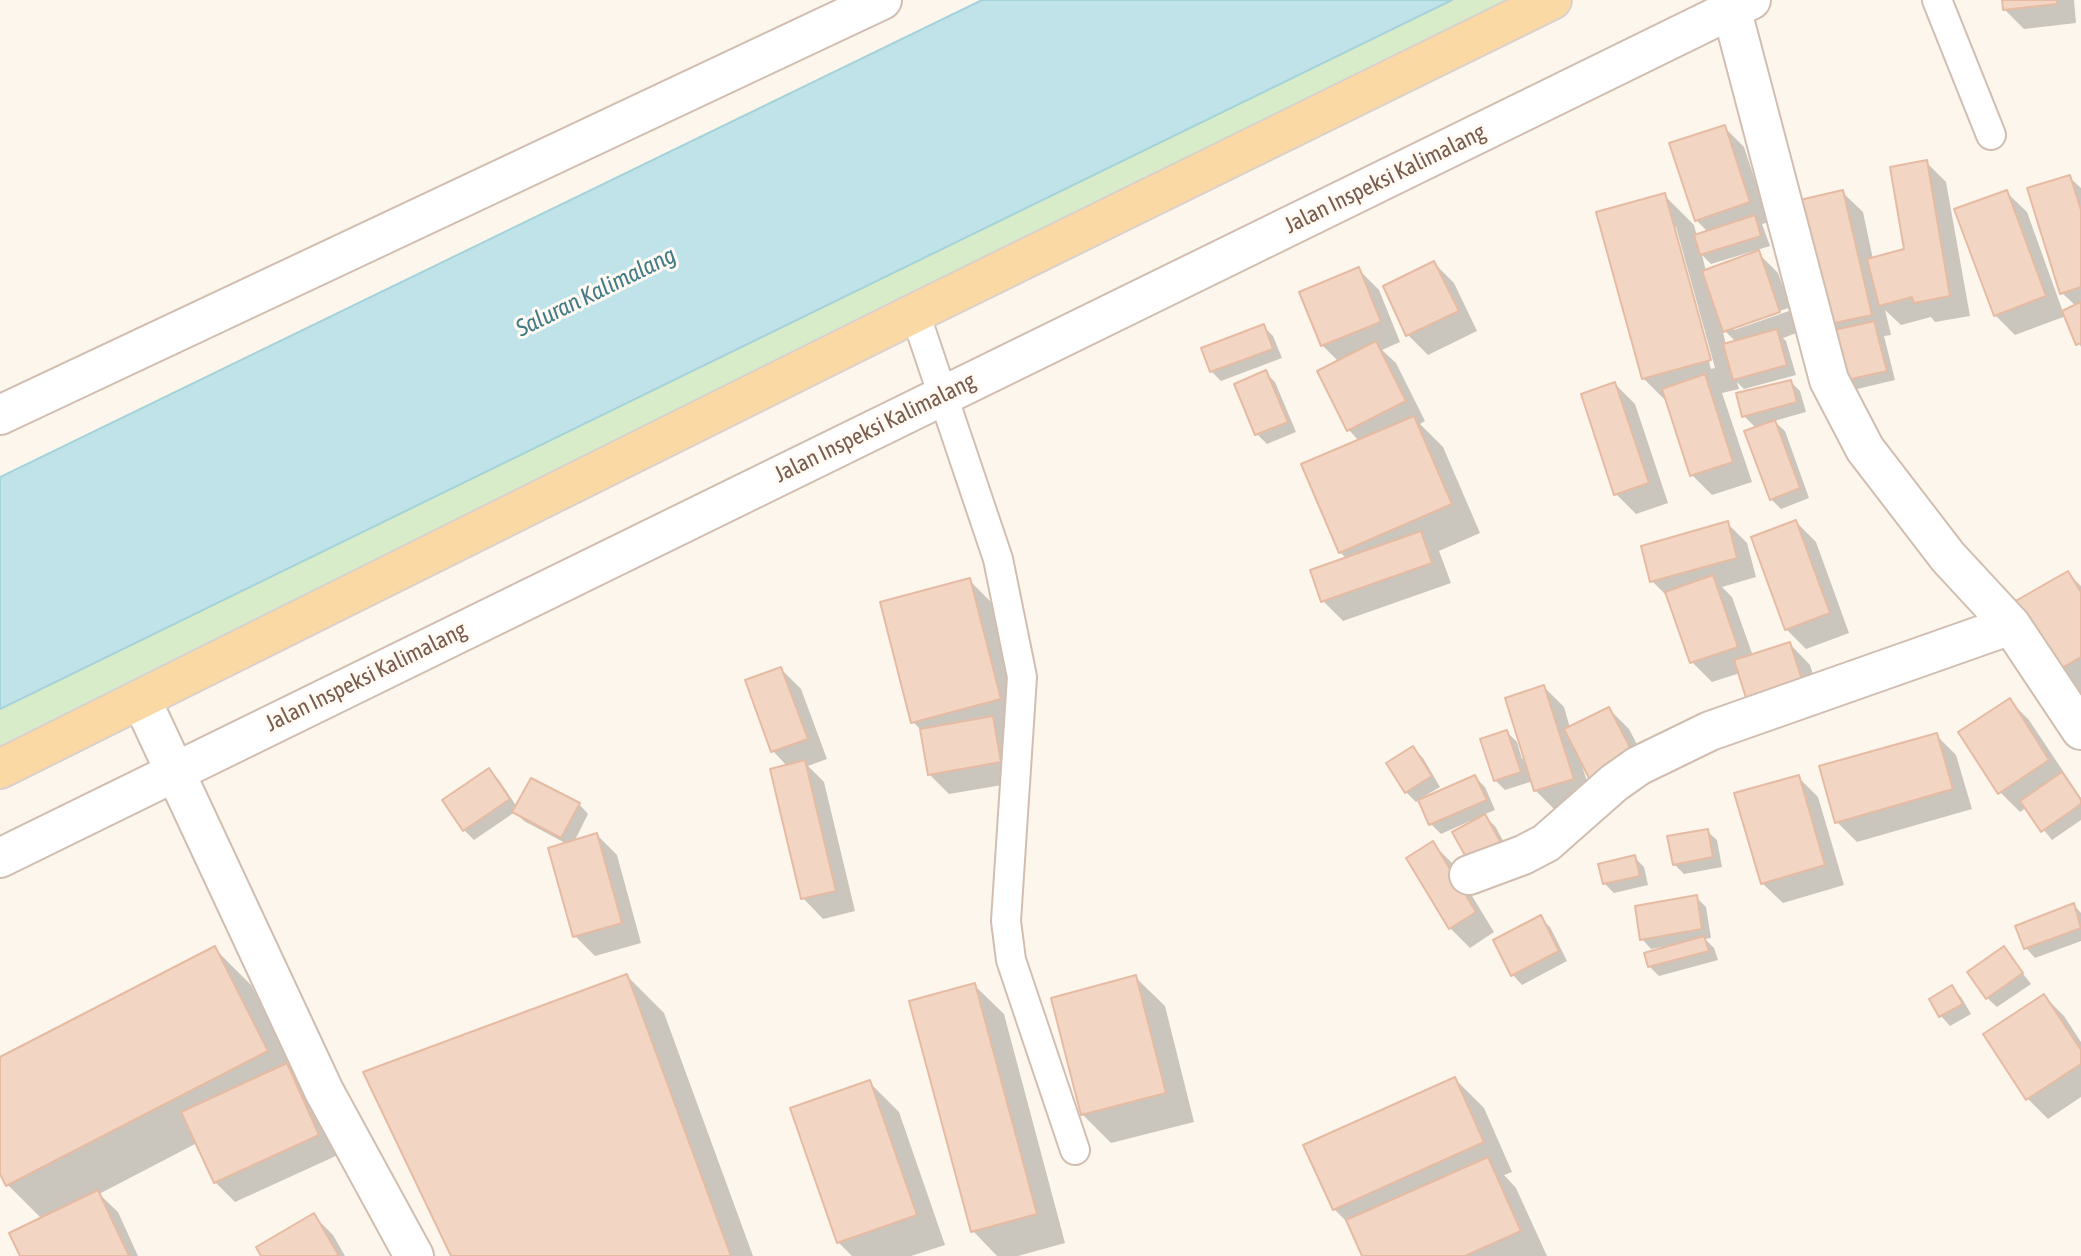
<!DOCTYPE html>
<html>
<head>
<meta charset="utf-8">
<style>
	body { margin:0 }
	canvas { display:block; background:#fdf6ec }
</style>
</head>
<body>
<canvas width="2081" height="1256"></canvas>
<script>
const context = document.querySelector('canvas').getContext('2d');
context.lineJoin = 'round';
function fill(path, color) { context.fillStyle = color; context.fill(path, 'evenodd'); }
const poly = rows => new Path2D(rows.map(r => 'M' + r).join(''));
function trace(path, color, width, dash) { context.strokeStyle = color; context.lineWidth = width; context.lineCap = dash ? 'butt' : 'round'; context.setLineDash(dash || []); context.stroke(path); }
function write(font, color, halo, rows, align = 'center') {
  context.font = font + ' "Asap Condensed",sans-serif'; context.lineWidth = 6; context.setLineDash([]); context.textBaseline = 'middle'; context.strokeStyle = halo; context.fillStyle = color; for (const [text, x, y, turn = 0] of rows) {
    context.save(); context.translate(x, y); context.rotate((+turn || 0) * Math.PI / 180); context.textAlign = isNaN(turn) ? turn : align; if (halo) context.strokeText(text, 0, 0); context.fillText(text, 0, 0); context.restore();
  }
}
fill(poly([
	[1452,0,1552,0,0,769,0,709]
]), '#d8ecc9');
const water = poly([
	[982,0,1452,0,0,709,0,477,982,0]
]);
fill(water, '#bfe3e8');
trace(water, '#a5d3da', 2);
fill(poly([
	[2003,0,2074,0,2076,23,2024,29,2004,9],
	[1724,127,1744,147,1769,222,1762,224,1770,246,1711,264,1702,255,1706,271,1758,253,1778,273,1799,332,1783,338,1786,341,1796,375,1744,389,1737,382,1739,389,1722,393,1752,482,1712,495,1692,475,1668,403,1643,378,1664,195,1694,225,1697,236,1708,232,1696,220],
	[1672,227,1676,227,1715,368,1711,369],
	[1788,308,1789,311,1734,330,1734,327],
	[1722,328,1736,342,1726,345],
	[1926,162,1946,182,1970,316,1935,322,1931,317,1901,325,1885,310,1891,335,1884,336,1895,380,1853,390,1822,326,1842,192,1863,212,1873,259,1906,250],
	[2069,177,2081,188,2081,347,2066,316,2015,335,1995,315,2006,192,2027,212,2063,312,2076,306,2062,293],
	[1434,263,1454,283,1477,331,1428,355,1408,335],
	[1359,270,1379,290,1400,342,1382,350,1396,363,1425,421,1420,424,1443,447,1480,533,1439,551,1451,583,1343,621,1323,601,1347,559,1340,552,1359,441,1349,430,1339,362,1322,345],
	[1263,326,1273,336,1282,358,1221,381,1211,371],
	[1265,372,1275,382,1296,432,1267,444,1257,434],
	[1790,381,1800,391,1806,412,1774,421,1785,431,1809,498,1781,509,1771,499,1756,428,1744,416],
	[1615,384,1635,404,1668,503,1636,514,1616,494,1583,395],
	[1796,522,1816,542,1849,633,1806,649,1786,629],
	[1727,523,1747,543,1756,577,1722,587,1732,597,1753,656,1790,644,1810,665,1822,703,1740,673,1712,682,1692,662,1669,598,1652,581],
	[2068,573,2081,586,2081,709,2055,672],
	[969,580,998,609,1029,728,1020,782,949,794,929,774,922,731,913,722],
	[781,669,801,689,827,759,808,766,824,782,855,911,823,919,803,898,787,766,773,751],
	[1544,687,1564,707,1570,728,1609,709,1629,729,1654,777,1584,765,1582,766,1593,799,1556,811,1536,791,1533,781,1505,790,1495,780,1507,732,1517,742,1522,759,1525,758],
	[2009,700,2029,720,2081,798,2081,820,2052,840,2026,808,2020,812,2000,792],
	[1936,735,1956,755,1972,809,1857,842,1837,822],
	[1413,748,1423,758,1440,787,1423,797,1424,799,1475,777,1485,787,1495,810,1483,815,1495,826,1513,859,1470,821,1441,834,1431,824,1420,799,1416,802,1406,792],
	[489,770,499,780,517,807,579,804,588,814,574,842,597,835,617,855,641,943,595,956,575,936,567,844,524,821,515,812,474,840,464,830],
	[1798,777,1818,797,1844,885,1783,903,1762,883],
	[1707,831,1717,840,1722,867,1684,874,1674,864],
	[1432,843,1452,863,1494,932,1470,948,1450,928],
	[1634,857,1644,867,1648,885,1614,893,1604,883],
	[1696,897,1706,907,1711,938,1705,939,1714,948,1718,960,1659,976,1649,966,1662,949,1662,947,1651,949,1642,939],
	[2074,905,2081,913,2081,941,2035,958,2026,948],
	[1540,918,1550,927,1567,961,1522,985,1513,975],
	[214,948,251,985,338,1155,235,1202,215,1182,197,1143,99,1194,118,1212,138,1256,21,1256,42,1219,8,1185,0,1170,0,1059],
	[2003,948,2031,984,1997,1007,1987,998],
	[627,976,664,1013,753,1256,453,1256],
	[1135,977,1165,1006,1194,1122,1111,1143,1082,1114],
	[974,985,1004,1014,1065,1243,1018,1256,997,1256,973,1231],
	[1951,987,1961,997,1971,1014,1950,1026,1941,1016,1931,1000],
	[2044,996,2064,1016,2081,1042,2081,1097,2048,1119,2028,1099],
	[1455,1079,1484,1108,1512,1172,1504,1175,1516,1188,1547,1256,1364,1256,1351,1226,1334,1209],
	[870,1083,899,1112,945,1245,911,1256,852,1256,838,1242],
	[313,1215,333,1235,345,1256,263,1256]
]), '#0003');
const building = poly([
	[2002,0,2057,0,2057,4,2003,10,2002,0],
	[1725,125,1750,202,1695,221,1669,143,1725,125],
	[1927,160,1950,296,1914,303,1912,297,1879,306,1867,259,1904,249,1890,167,1927,160],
	[2070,175,2081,210,2081,287,2060,294,2027,188,2070,175],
	[1843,190,1872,315,1820,326,1791,202,1843,190],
	[2007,190,2046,296,1994,316,1954,209,2007,190],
	[1665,193,1711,360,1642,379,1596,212,1665,193],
	[1755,215,1761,236,1700,255,1694,235,1755,215],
	[1759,250,1780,312,1723,332,1702,271,1759,250],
	[1434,261,1459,311,1406,336,1383,286,1434,261],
	[1359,267,1381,322,1321,346,1299,292,1359,267],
	[2081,302,2081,343,2076,345,2062,311,2081,302],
	[1874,321,1887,371,1842,381,1830,331,1874,321],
	[1264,324,1273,349,1210,372,1201,348,1264,324],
	[1777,329,1787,365,1733,380,1723,344,1777,329],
	[1376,341,1406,401,1347,431,1317,371,1376,341],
	[1266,370,1288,422,1255,435,1234,384,1266,370],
	[1705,374,1733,462,1690,476,1662,389,1705,374],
	[1791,380,1797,402,1742,417,1736,393,1791,380],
	[1615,382,1649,483,1614,495,1581,394,1615,382],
	[1414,416,1452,504,1339,553,1301,464,1414,416],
	[1775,420,1800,488,1770,500,1744,431,1775,420],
	[1796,520,1830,613,1785,630,1751,537,1796,520],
	[1728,521,1737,558,1650,582,1641,546,1728,521],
	[1421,531,1432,563,1321,602,1310,570,1421,531],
	[2068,571,2081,592,2081,657,2053,673,2012,603,2068,571],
	[1713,575,1738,647,1690,663,1665,592,1713,575],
	[970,578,1001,699,911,723,880,602,970,578],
	[1790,642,1803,683,1747,701,1734,660,1790,642],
	[781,667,808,739,771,752,745,680,781,667],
	[1544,685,1574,779,1534,791,1505,698,1544,685],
	[2010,698,2049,760,1998,794,1958,732,2010,698],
	[1609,707,1635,757,1590,780,1564,729,1609,707],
	[993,716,1001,762,928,775,920,729,993,716],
	[1507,730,1521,772,1494,781,1480,739,1507,730],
	[1937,733,1953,789,1835,823,1819,766,1937,733],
	[1413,746,1432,776,1405,793,1386,763,1413,746],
	[805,760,836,891,801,899,770,769,805,760],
	[489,768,510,799,463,831,442,800,489,768],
	[2062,772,2081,800,2081,804,2041,832,2020,801,2062,772],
	[1475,775,1487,800,1429,825,1418,800,1475,775],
	[1799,775,1825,865,1761,884,1734,793,1799,775],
	[531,778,580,803,561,838,512,812,531,778],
	[1485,814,1504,848,1471,866,1452,832,1485,814],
	[1708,829,1713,857,1673,865,1667,836,1708,829],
	[597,833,622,923,573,937,548,848,597,833],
	[1433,841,1476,912,1449,929,1406,858,1433,841],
	[1635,855,1640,876,1603,884,1598,864,1635,855],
	[1697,895,1702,929,1640,940,1635,906,1697,895],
	[2074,903,2081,928,2024,949,2015,926,2074,903],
	[1541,915,1559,951,1511,976,1493,940,1541,915],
	[1704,936,1709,951,1648,967,1644,953,1704,936],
	[215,946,268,1051,6,1186,0,1174,0,1057,215,946],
	[2004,946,2023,973,1986,999,1967,972,2004,946],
	[627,974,731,1256,451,1256,363,1072,627,974],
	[1136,975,1166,1093,1081,1115,1051,998,1136,975],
	[975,983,1037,1214,971,1232,909,1001,975,983],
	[1952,985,1963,1004,1939,1017,1929,999,1952,985],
	[2044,994,2081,1050,2081,1064,2026,1100,1983,1034,2044,994],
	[287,1063,319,1135,214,1183,181,1112,287,1063],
	[1455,1077,1484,1142,1333,1210,1303,1145,1455,1077],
	[870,1080,917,1215,837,1243,790,1108,870,1080],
	[1488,1157,1521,1231,1465,1256,1362,1256,1346,1220,1488,1157],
	[98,1190,129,1256,20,1256,9,1233,98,1190],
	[314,1213,339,1256,261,1256,256,1247,314,1213]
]);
fill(building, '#f3d5c3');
trace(building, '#e6bba3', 2);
const service = poly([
	[1937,0,1991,135],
	[915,313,998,559,1022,677,1006,921,1011,960,1075,1150]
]);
const minor = poly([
	[1729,0,1829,380,1865,449,1948,557,2011,625,2081,730],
	[0,415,882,0],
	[141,699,324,1091,414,1256],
	[0,858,1751,0],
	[1469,875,1523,855,1546,843,1614,783,1638,766,1710,731,2011,625]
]);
const primary = poly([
	[0,769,915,313,1552,0]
]);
trace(service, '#d1beb0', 32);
trace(minor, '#d1beb0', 42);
trace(primary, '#dad1cd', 42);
trace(service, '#fff', 28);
trace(minor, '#fff', 38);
trace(primary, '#fbd9a5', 38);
write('23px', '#7a5c4d', '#fffaf3', [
	["Jalan Inspeksi Kalimalang",1385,179,-26],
	["Jalan Inspeksi Kalimalang",875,428,-26],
	["Jalan Inspeksi Kalimalang",366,677,-26]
]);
write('italic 24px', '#437c86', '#fffaf3', [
	["Saluran Kalimalang",596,292,-26]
]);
</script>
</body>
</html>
